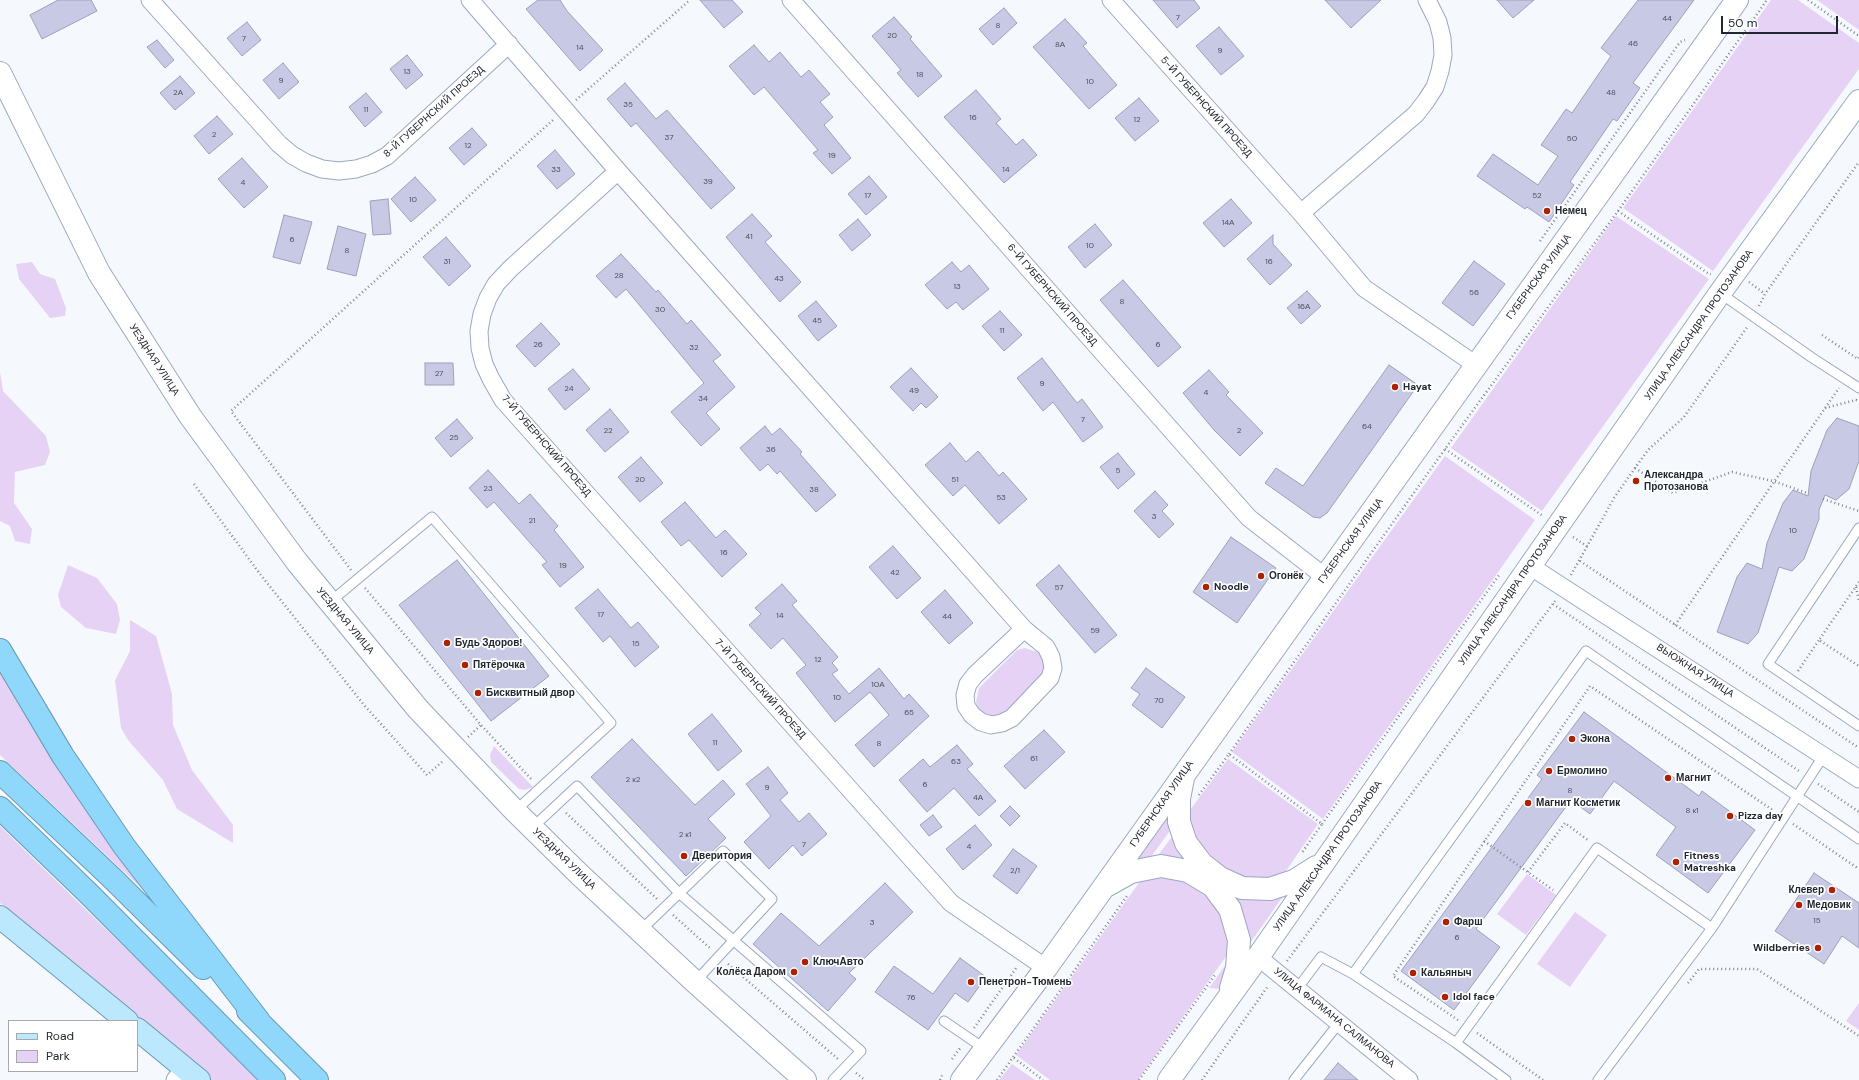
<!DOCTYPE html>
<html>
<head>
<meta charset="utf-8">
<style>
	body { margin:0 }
	#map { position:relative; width:1859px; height:1080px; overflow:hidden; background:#f5f9fe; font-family:"DM Sans",sans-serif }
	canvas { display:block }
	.legend { position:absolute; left:8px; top:1020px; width:130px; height:52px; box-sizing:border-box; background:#fff; border:1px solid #a6a9ac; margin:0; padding:5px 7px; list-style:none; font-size:12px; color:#212730 }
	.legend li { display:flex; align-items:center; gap:8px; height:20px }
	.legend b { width:20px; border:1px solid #a6a9ac }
	.scale { position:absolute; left:1721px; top:16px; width:117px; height:18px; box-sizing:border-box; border:2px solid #212730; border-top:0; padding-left:5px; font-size:12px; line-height:14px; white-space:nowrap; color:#212730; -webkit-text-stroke:3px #fff; paint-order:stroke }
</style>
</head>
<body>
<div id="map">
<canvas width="1859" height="1080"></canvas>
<ul class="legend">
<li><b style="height:5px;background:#bce8fd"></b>Road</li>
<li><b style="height:11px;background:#e5d2f4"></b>Park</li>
</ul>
<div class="scale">50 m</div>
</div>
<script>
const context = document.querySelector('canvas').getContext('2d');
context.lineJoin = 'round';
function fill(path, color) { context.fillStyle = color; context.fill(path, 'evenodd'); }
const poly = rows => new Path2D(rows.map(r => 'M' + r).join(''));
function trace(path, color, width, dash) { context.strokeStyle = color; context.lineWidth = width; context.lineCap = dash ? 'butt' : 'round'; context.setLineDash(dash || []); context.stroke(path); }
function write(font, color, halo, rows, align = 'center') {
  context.font = font + ' "DM Sans",sans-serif'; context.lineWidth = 3.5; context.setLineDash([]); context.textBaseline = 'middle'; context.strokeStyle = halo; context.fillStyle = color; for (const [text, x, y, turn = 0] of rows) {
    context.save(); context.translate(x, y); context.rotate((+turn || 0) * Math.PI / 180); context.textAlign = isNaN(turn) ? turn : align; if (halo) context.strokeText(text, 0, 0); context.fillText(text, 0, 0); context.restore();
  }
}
fill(poly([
	[1771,0,1798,0,1859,43,1859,69,1713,271,1623,208],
	[1817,0,1859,0,1859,30],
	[1616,216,1709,279,1542,511,1451,448],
	[32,262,40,274,55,279,66,308,65,316,50,318,19,279,16,264],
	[0,372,3,391,46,436,50,452,45,465,15,472,14,503,32,529,30,544,15,541,10,526,0,521],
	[1445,456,1535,520,1323,819,1232,752],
	[68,565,97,578,117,604,120,620,116,634,86,628,61,607,58,595],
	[130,620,156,636,172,694,173,725,192,770,233,825,233,843,177,809,163,780,128,740,121,728,115,680,130,651],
	[1025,648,1037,652,1042,656,1045,668,1042,676,1007,712,998,717,984,715,978,709,976,702,979,688,1017,650],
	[0,665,153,899,0,755],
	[494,746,533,787,525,790,519,789,491,762,490,755],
	[1228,759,1318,824,1280,880,1231,877,1195,844,1187,814],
	[1172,810,1175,824,1148,861,1132,865],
	[0,826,192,1013,258,1080,211,1080,0,903],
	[1177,830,1198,868,1153,862],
	[1527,874,1556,895,1526,935,1497,914],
	[1172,876,1210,892,1224,911,1232,948,1138,1080,1050,1080,1016,1055,1141,880],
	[1227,890,1284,895,1248,946],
	[1575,912,1607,935,1570,987,1537,964],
	[1232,956,1221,989,1209,988],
	[1859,1003,1859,1030,1846,1021],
	[1012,1064,1035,1080,999,1080]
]), '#e5d2f4');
const building = poly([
	[58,0,91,0,97,11,42,39,30,15,58,0],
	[538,0,560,0,567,11,603,50,580,71,526,9,538,0],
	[700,0,732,0,743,12,724,28,700,0],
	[1153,0,1194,0,1200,8,1177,28,1153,0],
	[1325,0,1381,0,1351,28,1325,0],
	[1497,0,1534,0,1513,18,1497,0],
	[1638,0,1694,0,1633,83,1640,88,1617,121,1613,119,1570,182,1574,185,1549,222,1527,207,1525,209,1477,176,1493,154,1538,185,1558,156,1541,145,1566,109,1572,113,1611,56,1601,48,1638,0],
	[1004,8,1017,23,993,45,979,29,1004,8],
	[894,17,912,37,910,39,942,76,918,97,897,73,901,70,872,36,894,17],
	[1065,19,1087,43,1083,46,1117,85,1089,109,1033,47,1065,19],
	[247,22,261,40,242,56,227,38,247,22],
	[1219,27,1244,56,1221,75,1196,46,1219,27],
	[157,40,174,60,165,68,147,47,157,40],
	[754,45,769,62,780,52,801,77,809,70,830,94,820,102,833,117,824,125,851,158,832,174,813,153,818,150,764,87,754,95,729,66,754,45],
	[407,55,423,75,406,89,390,69,407,55],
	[283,63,299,82,279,99,263,80,283,63],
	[180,76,195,93,175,110,160,93,180,76],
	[625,83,656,119,667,110,735,188,711,209,636,123,631,127,607,99,625,83],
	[976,90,1001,119,996,123,1016,145,1023,139,1037,155,1004,183,944,117,976,90],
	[366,93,382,112,365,127,349,107,366,93],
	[1139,98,1159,121,1135,141,1115,118,1139,98],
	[217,116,233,134,209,154,194,136,217,116],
	[472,128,487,145,464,165,449,148,472,128],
	[555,150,575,174,557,189,537,166,555,150],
	[242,158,268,187,244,208,218,179,242,158],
	[869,176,887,197,866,215,848,194,869,176],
	[415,177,436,200,411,222,391,199,415,177],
	[388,199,391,234,373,235,370,201,388,199],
	[1231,199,1252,223,1224,247,1203,223,1231,199],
	[752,214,772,236,765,242,801,282,780,302,726,237,752,214],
	[284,215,312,222,300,264,273,257,284,215],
	[858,219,871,235,852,251,839,235,858,219],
	[1095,224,1112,245,1085,268,1068,247,1095,224],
	[338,226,366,234,356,276,327,269,338,226],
	[1273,235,1273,244,1292,265,1270,285,1247,259,1273,235],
	[446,237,471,266,449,286,423,257,446,237],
	[621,254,656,292,658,290,687,324,691,320,721,355,713,361,735,387,706,413,720,429,701,446,671,412,704,383,626,289,616,298,596,276,621,254],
	[1474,261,1505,284,1473,326,1442,303,1474,261],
	[952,262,961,272,969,265,989,289,963,310,956,302,947,309,925,285,952,262],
	[1123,280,1181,347,1158,367,1100,300,1123,280],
	[1307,291,1321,306,1301,324,1287,308,1307,291],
	[816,301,837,326,818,341,798,316,816,301],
	[1000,311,1022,335,1004,351,982,326,1000,311],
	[541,323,560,344,535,367,516,346,541,323],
	[1042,358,1077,403,1082,399,1103,427,1083,442,1053,402,1043,411,1017,378,1042,358],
	[425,363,453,363,454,385,425,385,425,363],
	[1389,365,1418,385,1327,513,1320,518,1313,517,1265,483,1276,468,1303,486,1389,365],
	[911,368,938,397,926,408,921,403,913,411,890,387,911,368],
	[573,369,590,389,565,410,548,389,573,369],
	[1209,370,1229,392,1226,395,1263,433,1240,456,1214,430,1183,393,1209,370],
	[610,409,629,432,605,452,586,430,610,409],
	[1837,418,1859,426,1859,461,1849,489,1836,500,1825,495,1819,510,1819,519,1804,559,1792,571,1779,567,1758,633,1748,644,1717,632,1737,577,1747,563,1762,569,1767,543,1783,503,1793,490,1808,496,1811,471,1827,430,1837,418],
	[457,419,473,438,451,457,435,438,457,419],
	[765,426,772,435,780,428,802,452,800,454,836,495,816,512,780,471,777,474,768,464,760,471,740,448,765,426],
	[950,443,966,462,978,451,999,476,1003,472,1027,499,999,524,965,485,953,496,925,465,950,443],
	[1118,453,1135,474,1118,489,1100,467,1118,453],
	[641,457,663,483,640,502,618,477,641,457],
	[488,470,519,504,530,494,558,526,554,530,584,567,560,587,542,565,547,562,494,502,487,508,469,488,488,470],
	[1155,491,1168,505,1162,511,1174,524,1159,538,1134,511,1155,491],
	[685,502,716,538,725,530,747,554,722,577,689,540,681,546,661,522,685,502],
	[1231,537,1276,568,1237,623,1193,592,1231,537],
	[893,546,921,578,897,599,869,567,893,546],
	[457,560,549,676,491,721,399,605,457,560],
	[1059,565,1117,635,1095,653,1036,585,1059,565],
	[782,584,797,601,792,605,838,657,832,663,838,670,832,674,849,694,879,668,904,699,909,694,929,716,874,767,855,745,889,715,870,692,835,722,796,673,806,665,783,638,771,649,749,625,761,614,755,608,782,584],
	[598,589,631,628,638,622,659,647,635,667,610,636,603,642,575,608,598,589],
	[945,590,973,623,949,644,921,612,945,590],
	[1146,668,1185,697,1162,728,1132,705,1140,694,1131,688,1146,668],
	[1584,712,1699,796,1702,791,1755,830,1708,893,1656,855,1676,827,1614,781,1590,814,1571,800,1476,929,1500,947,1454,1010,1401,971,1542,779,1537,775,1584,712],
	[712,714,742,751,718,771,688,734,712,714],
	[1044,730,1065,752,1025,789,1004,766,1044,730],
	[632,739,695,805,723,780,735,794,708,819,726,838,686,876,591,777,632,739],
	[957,745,973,764,967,769,996,801,979,816,954,788,927,812,899,780,923,759,930,767,957,745],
	[768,767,788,793,780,800,799,822,809,813,827,834,802,856,793,845,769,869,744,842,771,816,746,784,768,767],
	[1010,806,1020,816,1010,826,1000,816,1010,806],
	[933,815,942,827,929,836,920,825,933,815],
	[975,825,992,845,963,870,946,849,975,825],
	[1013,849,1037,866,1017,894,993,876,1013,849],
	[1814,873,1859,903,1859,948,1842,936,1824,964,1775,931,1814,873],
	[885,883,913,912,849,973,856,979,828,1011,753,944,781,913,819,946,885,883],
	[960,958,986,977,968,1002,955,993,928,1030,875,992,894,966,933,994,960,958],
	[1338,1063,1358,1080,1324,1080,1338,1063]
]);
fill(building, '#c8c9e5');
trace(building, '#9e9fba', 1);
const lane = poly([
	[1720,293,1811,357,1859,388],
	[1859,528,1768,664,1859,726],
	[330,602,432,517,611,723,515,811],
	[532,828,577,786,679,893,861,1051,833,1080],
	[640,931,723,851,772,899,695,982],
	[1353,974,1586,651,1859,839],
	[1297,989,1321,957,1353,974,1456,1043,1506,1080],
	[944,1021,985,1049],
	[1456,1043,1597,848,1712,928],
	[1294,1080,1339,1023],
	[1598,1080,1712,928,1824,755]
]);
const street = poly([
	[150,0,279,144,292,155,306,163,322,169,339,171,356,169,372,164,387,156,509,44],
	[470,0,618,171,1024,629,975,675,968,684,965,695,966,706,972,715,981,722,991,725,1002,723,1012,718,1050,678,1053,668,1051,657,1046,647,1024,629],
	[791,0,1249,518,1325,577],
	[1111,0,1301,213,1364,288,1476,365],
	[618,171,510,269,496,284,488,298,482,314,479,331,480,348,484,364,491,379,503,400,951,903,1046,968],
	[1301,213,1416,114,1426,101,1435,87,1440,71,1443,55,1442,38,1438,22,1427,0],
	[1530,566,1859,779],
	[1258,957,1409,1080],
	[175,1080,184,1068]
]);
const secondary = poly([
	[0,73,99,273,190,416,297,562,418,709,515,811,579,874,695,982,805,1080],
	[1183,778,1179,799,1179,822,1186,843,1202,864,1220,878,1242,888,1270,889,1294,881,1316,867],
	[1106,886,1131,872,1161,866,1188,871,1213,886,1230,909,1239,940,1237,968,1231,988],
	[962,1080,1046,968,1737,0],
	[1169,1080,1258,957,1720,293,1859,101]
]);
const primary = poly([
	[0,917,127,1021],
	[137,1029,199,1080]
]);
const highway = poly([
	[0,650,63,756,124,846,259,1021],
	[0,772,112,878,203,968],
	[0,808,88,893,274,1080],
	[248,1011,317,1080]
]);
trace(lane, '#98a9c0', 11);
trace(street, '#98a9c0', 19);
trace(secondary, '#98a9c0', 24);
trace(primary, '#689ab4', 24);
trace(highway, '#689ab4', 24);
trace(poly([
	[1808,0,1859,36],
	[576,100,690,0],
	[1618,211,1709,274,1711,274],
	[1540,241,1680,42,1685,40],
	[1749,282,1765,294],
	[1759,306,1765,294,1859,162],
	[1822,335,1858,359,1859,357],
	[1825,408,1856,400,1859,402],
	[1445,449,1543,516],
	[1635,468,1673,493,1732,472,1773,481,1807,493],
	[194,484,260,574,364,705,427,775,443,761],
	[1823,499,1859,511],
	[1573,537,1588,547],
	[1580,561,1859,748],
	[351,570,231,411,553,120],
	[1571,575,1614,498,1635,468,1648,450,1684,417,1748,326],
	[1859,582,1819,640,1859,666],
	[1856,587,1859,601],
	[365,588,481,725,532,780],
	[1553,604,1799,771],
	[1675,625,1839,388],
	[1798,671,1819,640],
	[468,737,481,725],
	[1229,754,1445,449,1618,211,1767,0],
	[1818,784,1859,812],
	[1199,795,1229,754,1322,824,1301,854],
	[566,813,657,899],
	[1322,824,1499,575],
	[1793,824,1859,869],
	[1484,841,1553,890],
	[1528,872,1565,823,1589,841],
	[673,915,711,949],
	[1287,961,1555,601],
	[728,964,838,1059],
	[1688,983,1699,969,1757,969,1859,1036],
	[1458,1020,1393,976,1590,686,1774,811],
	[974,1028,1017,967],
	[1477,1033,1543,1080],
	[1014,1058,1043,1080],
	[952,1059,961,1047],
	[856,1073,865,1080],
	[940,1080,943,1073],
	[997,1080,1127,896],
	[1139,1080,1215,975],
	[1202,1080,1268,986]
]), '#82878e', 2.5, [1, 3]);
trace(lane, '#fff', 9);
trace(street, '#fff', 17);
trace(secondary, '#fff', 22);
trace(primary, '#bce8fd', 22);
trace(highway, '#8fd8fb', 22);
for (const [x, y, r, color] of [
	[1547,211,4,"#ad2000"],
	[1395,387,4,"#ad2000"],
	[1636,481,4,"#ad2000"],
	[1261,576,4,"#ad2000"],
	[1206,587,4,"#ad2000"],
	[447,643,4,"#ad2000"],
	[465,665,4,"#ad2000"],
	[478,693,4,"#ad2000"],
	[1572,739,4,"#ad2000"],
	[1549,771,4,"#ad2000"],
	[1668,778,4,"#ad2000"],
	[1528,803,4,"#ad2000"],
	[1730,816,4,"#ad2000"],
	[684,856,4,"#ad2000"],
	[1676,862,4,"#ad2000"],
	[1832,890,4,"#ad2000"],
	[1799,905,4,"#ad2000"],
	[1446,922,4,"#ad2000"],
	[1818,948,4,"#ad2000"],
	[805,962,4,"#ad2000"],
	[794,972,4,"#ad2000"],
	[1413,973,4,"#ad2000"],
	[971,982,4,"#ad2000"],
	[1445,997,4,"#ad2000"]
]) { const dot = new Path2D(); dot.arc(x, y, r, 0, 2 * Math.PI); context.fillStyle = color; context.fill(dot); trace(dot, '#fff', 1.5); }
write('8px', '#4b505d', null, [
	["7",1178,18],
	["44",1667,19],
	["8",998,26],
	["20",892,36],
	["7",244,39],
	["46",1633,44],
	["8А",1060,45],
	["14",580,48],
	["9",1220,51],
	["13",407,72],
	["18",920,75],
	["9",281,81],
	["10",1090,82],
	["2А",178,93],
	["48",1611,93],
	["35",628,105],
	["11",366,110],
	["16",973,118],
	["12",1137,120],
	["2",214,135],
	["37",669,138],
	["50",1572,139],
	["12",468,146],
	["19",832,156],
	["33",556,170],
	["14",1006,170],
	["39",708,182],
	["4",243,183],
	["17",868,196],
	["52",1537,196],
	["10",413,200],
	["14А",1228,223],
	["41",749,237],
	["6",292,240],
	["10",1090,246],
	["8",347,251],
	["31",447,262],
	["16",1269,262],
	["28",619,276],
	["43",779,279],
	["13",957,287],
	["56",1474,293],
	["8",1122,302],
	["16А",1304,307],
	["30",660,310],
	["45",817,321],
	["11",1002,331],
	["26",538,345],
	["6",1158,345],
	["32",694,348],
	["27",439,374],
	["9",1042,384],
	["24",569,389],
	["49",914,391],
	["4",1206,393],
	["34",703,399],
	["7",1083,420],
	["64",1367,427],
	["22",608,431],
	["2",1239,431],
	["25",454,438],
	["36",771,450],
	["5",1118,471],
	["20",640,480],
	["51",955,480],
	["23",488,489],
	["38",814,490],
	["53",1001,498],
	["3",1154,517],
	["21",532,521],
	["10",1793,531],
	["16",724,553],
	["19",563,566],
	["42",895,573],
	["57",1059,588],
	["17",601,615],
	["14",780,616],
	["44",947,617],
	["59",1095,631],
	["15",636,644],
	["12",818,660],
	["10А",878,685],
	["10",837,698],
	["70",1159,701],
	["65",909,713],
	["11",715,743],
	["8",879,744],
	["61",1034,759],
	["63",956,762],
	["2 к2",633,780],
	["6",925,785],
	["9",767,788],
	["8",1570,791],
	["4А",978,798],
	["8 к1",1692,811],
	["2 к1",685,835],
	["7",804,845],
	["4",969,847],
	["2/1",1015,871],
	["15",1817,921],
	["3",872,923],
	["6",1457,938],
	["76",911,998]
]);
write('10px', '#212730', '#fff', [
	["5-Й ГУБЕРНСКИЙ ПРОЕЗД",1206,107,48],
	["8-Й ГУБЕРНСКИЙ ПРОЕЗД",434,112,-42],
	["ГУБЕРНСКАЯ УЛИЦА",1539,277,-54],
	["6-Й ГУБЕРНСКИЙ ПРОЕЗД",1052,295,49],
	["УЛИЦА АЛЕКСАНДРА ПРОТОЗАНОВА",1699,325,-55],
	["УЕЗДНАЯ УЛИЦА",154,360,57],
	["7-Й ГУБЕРНСКИЙ ПРОЕЗД",546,446,49],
	["ГУБЕРНСКАЯ УЛИЦА",1351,541,-54],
	["УЛИЦА АЛЕКСАНДРА ПРОТОЗАНОВА",1513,590,-55],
	["УЕЗДНАЯ УЛИЦА",345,621,50],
	["ВЬЮЖНАЯ УЛИЦА",1695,671,33],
	["7-Й ГУБЕРНСКИЙ ПРОЕЗД",760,689,48],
	["ГУБЕРНСКАЯ УЛИЦА",1162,804,-55],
	["УЛИЦА АЛЕКСАНДРА ПРОТОЗАНОВА",1328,856,-55],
	["УЕЗДНАЯ УЛИЦА",564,859,44],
	["УЛИЦА ФАРМАНА САЛМАНОВА",1334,1018,39]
]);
write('bold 10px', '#212730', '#fff', [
	["Немец",1555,211],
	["Hayat",1403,387],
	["Александра",1644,475],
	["Протозанова",1644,487],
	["Огонёк",1269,576],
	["Noodle",1214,587],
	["Будь Здоров!",455,643],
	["Пятёрочка",473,665],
	["Бисквитный двор",486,693],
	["Экона",1580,739],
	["Ермолино",1557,771],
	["Магнит",1676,778],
	["Магнит Косметик",1536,803],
	["Pizza day",1738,816],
	["Дверитория",692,856],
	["Fitness",1684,856],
	["Matreshka",1684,868],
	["Клевер",1824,890,"right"],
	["Медовик",1807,905],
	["Фарш",1454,922],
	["Wildberries",1810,948,"right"],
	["КлючАвто",813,962],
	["Колёса Даром",786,972,"right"],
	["Кальяныч",1421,973],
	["Пенетрон-Тюмень",979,982],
	["Idol face",1453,997]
], 'left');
</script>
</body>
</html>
